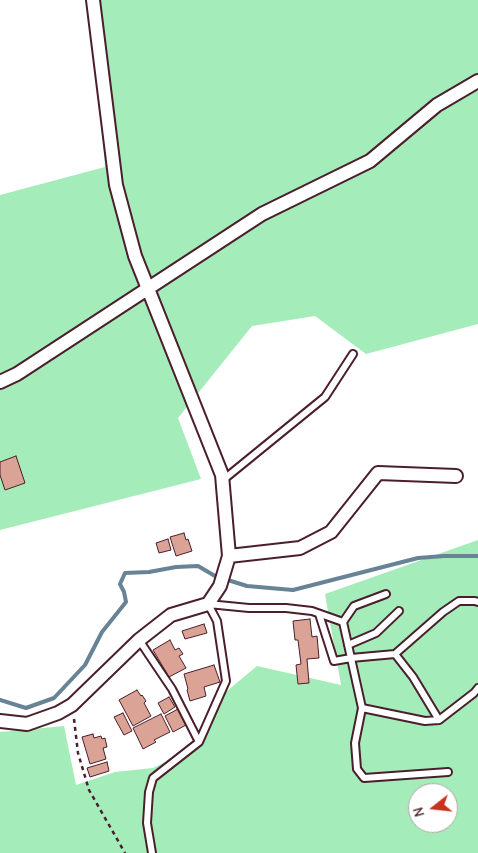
<!DOCTYPE html>
<html>
<head>
<meta charset="utf-8">
<style>
	body { margin:0 }
	#map { position:relative; width:478px; height:853px; overflow:hidden; background:#fff; font-family:"Comic Neue",sans-serif }
	canvas { display:block }
	.north { position:absolute; left:408px; top:783px; width:50px; height:50px; box-sizing:border-box; background:#fff; border:1px solid #b7a5aa; border-radius:50%; rotate:254deg; font-size:14px; font-weight:700; line-height:20px; text-align:center; color:#4a1f2b }
	.north::after { content:''; display:block; margin:auto; width:18px; height:22px; background:#c8321e; clip-path:polygon(50% 0,100% 100%,50% 72%,0 100%) }
</style>
</head>
<body>
<div id="map">
<canvas width="478" height="853"></canvas>
<div class="north">N</div>
</div>
<script>
const context = document.querySelector('canvas').getContext('2d');
context.lineJoin = 'round';
function fill(path, color) { context.fillStyle = color; context.fill(path, 'evenodd'); }
const poly = rows => new Path2D(rows.map(r => 'M' + r).join(''));
function trace(path, color, width, dash) { context.strokeStyle = color; context.lineWidth = width; context.lineCap = dash ? 'butt' : 'round'; context.setLineDash(dash || []); context.stroke(path); }
fill(poly([
	[91,0,478,0,478,324,366,354,315,316,252,326,178,418,201,479,0,530,0,195,105,167],
	[478,540,478,853,0,853,0,732,64,726,76,785,115,772,153,768,200,745,221,696,257,666,341,685,325,594],
	[418,793,448,793,448,823,418,823]
]), '#a4ecba');
trace(poly([
	[0,700,26,708,54,698,85,665,102,632,126,602,124,592,120,584,125,573,149,572,176,567,198,566,215,576,247,586,293,590,418,558,444,556,478,556]
]), '#678395', 4);
const building = poly([
	[16,456,25,483,5,490,0,475,0,462,16,456],
	[184,533,186,540,188,539,192,551,176,556,170,537,184,533],
	[168,539,171,550,159,553,156,543,168,539],
	[310,619,312,637,317,636,319,658,307,659,309,683,298,684,296,665,301,664,298,640,295,640,293,621,310,619],
	[204,624,207,633,185,639,182,631,204,624],
	[170,640,175,650,179,648,183,654,179,656,186,668,169,677,153,650,170,640],
	[214,665,220,682,204,687,206,696,190,701,187,690,188,689,184,674,214,665],
	[137,690,141,696,142,695,146,701,144,703,151,716,133,726,119,700,137,690],
	[169,697,175,707,164,714,158,703,169,697],
	[178,709,186,725,173,732,165,716,178,709],
	[123,713,132,731,124,735,114,717,123,713],
	[161,714,170,732,154,740,156,742,143,749,133,728,161,714],
	[93,734,94,738,101,736,102,739,105,738,107,747,103,748,106,759,90,764,82,737,93,734],
	[107,762,109,771,90,777,87,768,107,762]
]);
fill(building, '#dba395');
trace(building, '#4a1f2b', 1);
const lane = poly([
	[223,480,325,397,353,354],
	[208,604,249,608,286,608,312,611,343,622,362,708,425,721,439,720,474,693,478,688],
	[319,614,334,661,351,658,395,654,443,612,459,601,475,601,478,602],
	[343,622,354,606,386,594],
	[139,640,172,689,199,742],
	[348,645,376,633,399,611],
	[395,654,413,677,439,720],
	[362,708,355,743,357,769,364,778,448,772],
	[152,853,147,823,149,792,153,778,199,742,226,681,217,621,208,604]
]);
const street = poly([
	[0,382,17,374,262,214,370,161,437,105,478,81],
	[229,556,300,548,331,532,378,473,456,476],
	[0,721,27,724,58,713,72,705,139,640,171,615,208,604,220,586,229,556,222,475,135,256,116,185,93,0]
]);
trace(lane, '#4a1f2b', 10);
trace(street, '#4a1f2b', 16);
trace(poly([
	[74,719,78,753,89,790,125,853]
]), '#4a1f2b', 2.5, [4, 4]);
trace(lane, '#fff', 6);
trace(street, '#fff', 12);
</script>
</body>
</html>
